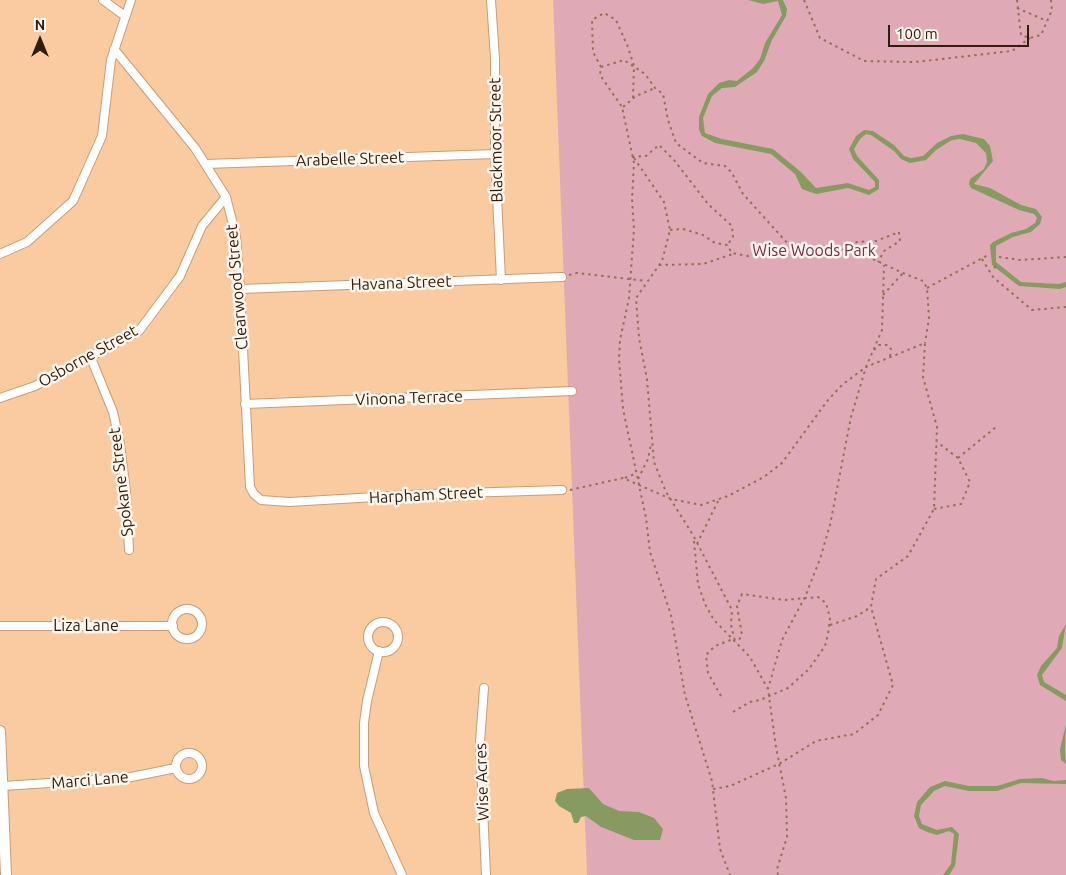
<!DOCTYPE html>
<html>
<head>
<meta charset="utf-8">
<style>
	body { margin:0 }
	#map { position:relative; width:1066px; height:875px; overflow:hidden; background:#facba1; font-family:Ubuntu,sans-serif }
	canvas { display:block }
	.north { position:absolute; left:15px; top:15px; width:50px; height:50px; -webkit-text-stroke:4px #fef5ec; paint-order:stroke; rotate:0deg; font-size:14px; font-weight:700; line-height:20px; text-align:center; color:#2f1e0e }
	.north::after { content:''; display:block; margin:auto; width:18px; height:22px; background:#2f1e0e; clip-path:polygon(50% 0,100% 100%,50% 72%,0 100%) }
	.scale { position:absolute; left:888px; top:25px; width:141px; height:22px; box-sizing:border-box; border:2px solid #2f1e0e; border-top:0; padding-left:6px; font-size:15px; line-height:18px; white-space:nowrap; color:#2f1e0e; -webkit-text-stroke:4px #fef5ec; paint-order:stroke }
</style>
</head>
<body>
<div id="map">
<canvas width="1066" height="875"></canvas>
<div class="north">N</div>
<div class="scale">100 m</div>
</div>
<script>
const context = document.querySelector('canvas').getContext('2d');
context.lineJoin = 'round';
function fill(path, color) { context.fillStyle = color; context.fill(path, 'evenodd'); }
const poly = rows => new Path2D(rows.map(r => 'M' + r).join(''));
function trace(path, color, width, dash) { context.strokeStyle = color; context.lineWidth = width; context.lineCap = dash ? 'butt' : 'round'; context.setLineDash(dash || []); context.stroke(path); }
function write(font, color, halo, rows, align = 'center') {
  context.font = font + ' Ubuntu,sans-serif'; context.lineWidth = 5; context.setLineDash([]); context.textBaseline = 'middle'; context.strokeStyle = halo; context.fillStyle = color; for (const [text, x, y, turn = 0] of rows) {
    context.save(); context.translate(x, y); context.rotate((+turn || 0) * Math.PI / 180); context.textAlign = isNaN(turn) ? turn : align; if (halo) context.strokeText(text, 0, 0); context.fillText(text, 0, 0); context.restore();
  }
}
fill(poly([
	[553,0,1066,0,1066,875,587,875]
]), '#dfaab6');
fill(poly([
	[748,0,783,0,787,9,786,16,772,40,764,61,757,72,735,87,722,88,712,96,703,118,705,133,722,139,773,149,801,172,816,188,848,183,869,190,875,187,875,182,853,159,849,149,856,136,864,130,873,131,894,145,904,156,911,158,923,156,937,143,951,136,963,134,984,139,990,146,993,161,974,184,990,188,1021,205,1036,209,1042,217,1040,224,1031,232,1013,237,996,246,996,262,1021,282,1059,284,1066,282,1066,287,1060,289,1019,286,992,265,990,245,993,242,1011,233,1026,229,1035,223,1037,218,1034,214,1019,210,971,188,969,184,970,179,984,169,987,162,986,153,976,143,960,139,952,140,936,150,926,160,910,163,901,159,894,151,871,135,866,134,860,139,854,149,857,156,879,180,879,189,869,195,848,188,816,194,802,189,795,174,771,154,715,143,702,136,699,130,699,117,708,94,719,83,729,80,737,81,753,68,760,59,765,43,782,15,778,1,763,4],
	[1066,624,1062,648,1042,675,1044,682,1066,695,1066,701,1040,685,1037,675,1041,666,1057,648,1059,636],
	[1066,724,1065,749,1066,764,1061,760,1060,749],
	[1042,778,1053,781,1066,780,1066,784,1021,783,997,791,969,791,945,786,934,791,921,805,919,816,922,824,937,830,952,827,959,834,955,866,949,875,943,875,951,864,954,834,949,831,937,835,927,832,919,828,914,816,917,802,930,787,945,781,969,786,997,786,1020,779],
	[589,788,603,804,619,811,639,812,654,818,663,829,660,840,634,840,601,827,586,816,581,817,578,823,574,823,571,813,559,806,555,801,557,793,567,789]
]), '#879a62');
const minor = poly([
	[103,0,125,16],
	[491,0,495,59,495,154,501,280],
	[114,49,195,148,226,197,236,236,240,289,250,487,254,494,261,500,289,502,428,494,562,490],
	[206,164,495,154],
	[0,254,27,242,73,201,102,136,111,60,131,0],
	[240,289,562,277],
	[91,358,113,412,120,444,126,492,129,550],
	[0,398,35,386,139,331,180,276,202,226,226,197],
	[245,404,572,391],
	'172 624a15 15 0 1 1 30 0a15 15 0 1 1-30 0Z',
	'368 637a15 15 0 1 1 30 0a15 15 0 1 1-30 0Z',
	[0,626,173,626],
	[379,651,367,701,364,723,364,766,374,813,402,875],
	[484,688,480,742,486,875],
	'176 766a13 13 0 1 1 26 0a13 13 0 1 1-26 0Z',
	[3,786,126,778,176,768]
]);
const tertiary = poly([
	[0,731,6,875]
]);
trace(minor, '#ca9d75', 10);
trace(tertiary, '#ca9d75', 12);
trace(poly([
	[804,0,820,38,864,61,915,62,1012,51,1030,38],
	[1017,0,1021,35,1030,38,1041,35,1052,10,1051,0],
	[1017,8,1047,21],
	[601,67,624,60,645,74,655,88,663,94,668,120,676,143,703,163,725,166,732,173,743,194,790,246],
	[633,98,634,66,628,47,616,20,604,13,592,20,593,52,601,67,600,75,622,107,634,163,632,199,634,229,629,298,620,340,619,359,623,409,646,518,650,552,671,615,685,695,712,781,720,849,730,875],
	[623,107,636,96,655,88],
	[632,157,646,156,659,145,674,160,708,204,732,226,733,237,728,244],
	[634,158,664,202,670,230,662,261,636,298,639,338,647,379,654,462,666,492,693,535,732,610,731,625,735,641],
	[670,230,683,229,703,235,715,243,727,245,732,253,748,256,790,246,836,247,864,255,903,273,923,281,927,288,929,318,925,343],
	[844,249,857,242,876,241,899,232,900,241,884,251,878,262],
	[999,257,1021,260,1066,257],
	[982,259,993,277,1032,310,1066,307],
	[659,265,703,264,733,254],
	[994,268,998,264],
	[569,275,577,273,646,281],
	[927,288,988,255],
	[883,295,903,273],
	[874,350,879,345,888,345,891,349,890,357],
	[958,458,996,427],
	[625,478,637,473],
	[638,479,648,459,651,444],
	[570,490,623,478,671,499,701,505,728,496,764,477,782,463,828,400,842,385,866,367,882,330,884,265],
	[934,509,961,504,970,482,958,458,937,442],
	[694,541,698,584,705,604,714,620,750,657,768,689,776,747,786,798,787,837,777,869,778,875],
	[697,544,718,501],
	[830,625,857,616,871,607],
	[721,696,708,673,706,655,715,646,733,639],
	[733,712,750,702,760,700,788,688,809,669,825,646,828,634,830,618,826,603,818,597,784,600,742,594,737,606,742,635,737,643],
	[713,789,730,786,779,764,816,741,854,734,878,715,893,685,871,607,876,579,908,556,934,509,937,427,923,377,925,343,866,367,851,417,830,525,820,559,805,597,782,640,768,689]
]), '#917155', 2, [2.5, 4]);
trace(minor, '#fff', 8);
trace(tertiary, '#fff', 10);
write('16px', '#2f1e0e', '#fef5ec', [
	["Blackmoor Street",496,140,-91],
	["Arabelle Street",350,159,-2],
	["Havana Street",401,283,-2],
	["Clearwood Street",237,287,-95],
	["Osborne Street",88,356,-29],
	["Vinona Terrace",409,398,-2],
	["Spokane Street",121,482,-97],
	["Harpham Street",426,495,-3],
	["Liza Lane",86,626],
	["Marci Lane",90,780,-5],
	["Wise Acres",482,782,-92]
]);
write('16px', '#7c2d46', '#fef5ec', [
	["Wise Woods Park",814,251]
]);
</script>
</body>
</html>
